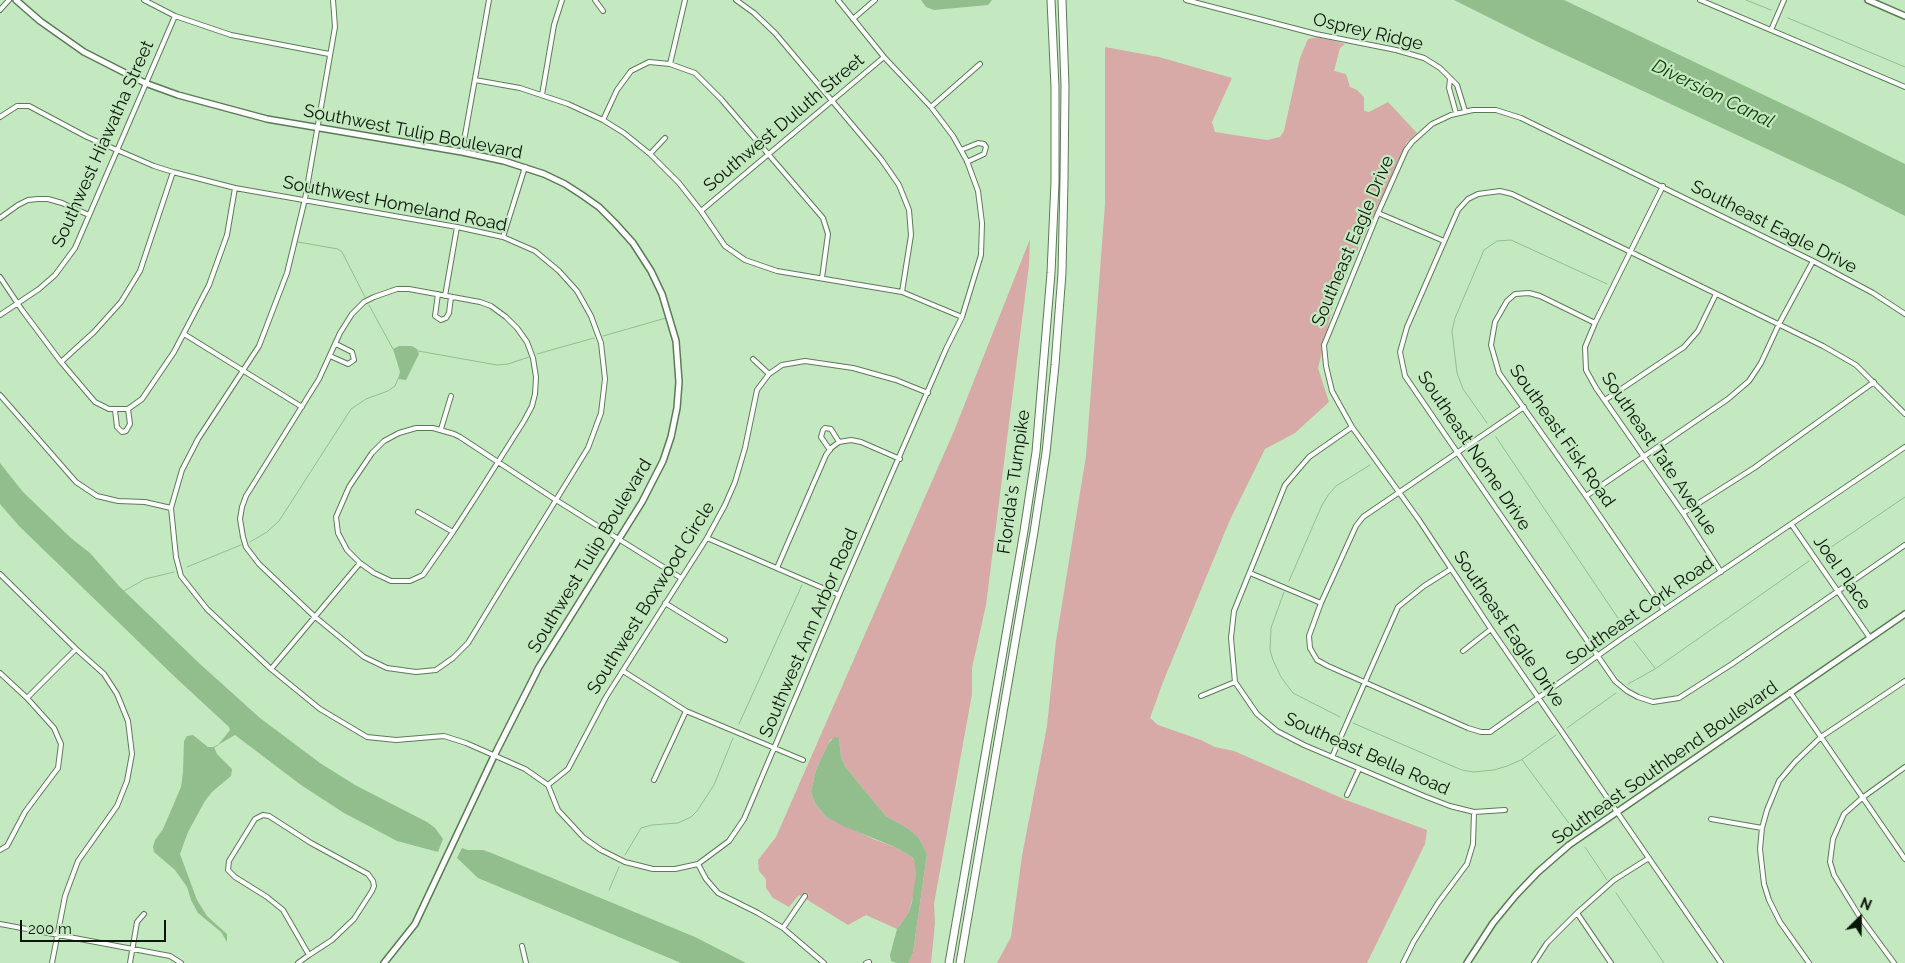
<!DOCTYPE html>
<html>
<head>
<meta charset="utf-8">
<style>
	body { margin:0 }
	#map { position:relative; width:1905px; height:963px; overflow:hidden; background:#c4e9c0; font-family:Raleway,sans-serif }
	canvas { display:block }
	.north { position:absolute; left:1835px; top:893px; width:50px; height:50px; -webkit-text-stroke:4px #c4e9c0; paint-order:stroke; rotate:23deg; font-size:14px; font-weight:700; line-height:20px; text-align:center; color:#0a1708 }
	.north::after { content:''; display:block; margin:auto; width:18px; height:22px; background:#0a1708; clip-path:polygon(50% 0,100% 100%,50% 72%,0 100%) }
	.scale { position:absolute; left:20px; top:920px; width:146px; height:22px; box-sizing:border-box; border:2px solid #0a1708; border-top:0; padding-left:6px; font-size:15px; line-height:18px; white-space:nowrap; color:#0a1708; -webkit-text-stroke:4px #c4e9c0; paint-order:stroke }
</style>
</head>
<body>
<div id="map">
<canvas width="1905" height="963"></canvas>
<div class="north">N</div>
<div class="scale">200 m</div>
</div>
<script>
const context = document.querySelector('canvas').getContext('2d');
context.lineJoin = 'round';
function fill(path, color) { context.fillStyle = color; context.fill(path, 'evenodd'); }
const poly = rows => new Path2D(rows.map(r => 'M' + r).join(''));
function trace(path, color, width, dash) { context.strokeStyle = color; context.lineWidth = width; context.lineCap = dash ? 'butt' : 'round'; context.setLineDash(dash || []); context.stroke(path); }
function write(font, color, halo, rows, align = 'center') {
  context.font = font + ' Raleway,sans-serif'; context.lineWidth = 4.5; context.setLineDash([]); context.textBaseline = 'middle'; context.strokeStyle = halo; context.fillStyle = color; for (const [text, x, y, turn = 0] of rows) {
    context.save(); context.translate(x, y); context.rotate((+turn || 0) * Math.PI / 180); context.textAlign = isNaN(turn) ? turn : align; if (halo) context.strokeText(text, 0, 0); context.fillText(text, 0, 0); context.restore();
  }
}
fill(poly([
	[1318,37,1345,44,1340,48,1334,71,1346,74,1350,87,1357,90,1364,97,1364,111,1369,112,1388,102,1417,133,1407,142,1334,301,1327,330,1321,344,1322,352,1318,368,1329,402,1295,433,1265,449,1229,522,1163,682,1150,718,1158,725,1201,740,1215,747,1234,751,1346,800,1427,830,1425,844,1367,963,997,963,1011,937,1022,856,1047,726,1056,641,1086,456,1105,204,1105,47,1159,57,1232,78,1212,122,1215,132,1267,140,1280,137,1284,131,1300,58,1308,39],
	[1030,239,1029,265,986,605,972,668,972,694,934,904,935,923,931,963,908,963,913,953,927,854,919,838,909,829,886,816,865,791,845,766,841,757,839,738,831,739,828,744,816,770,811,792,815,803,825,816,873,839,895,847,912,857,916,865,916,873,915,890,908,914,897,929,866,915,848,925,806,899,809,895,805,892,801,896,799,895,789,907,773,898,766,888,766,879,759,871,758,860,776,837,954,431]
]), '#d7a9a7');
fill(poly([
	[921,0,992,0,988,5,934,10,926,7],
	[1454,0,1564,0,1806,115,1905,164,1905,216,1844,185,1538,42],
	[399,346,412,346,417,349,419,354,406,380,398,379,400,372,393,349],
	[0,463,23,492,71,538,90,553,119,586,200,664,260,718,320,763,355,785,427,822,435,828,443,839,438,852,397,841,344,813,301,785,235,735,218,745,230,730,229,727,176,678,19,526,0,504],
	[193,735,208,747,214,747,217,754,232,769,231,776,212,792,205,801,188,832,180,854,197,900,207,916,227,934,227,942,221,932,198,913,191,900,187,887,175,870,154,852,153,847,155,840,163,829,181,787,183,772,184,741,187,736],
	[834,737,839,738,841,757,845,766,865,791,886,816,909,829,919,838,927,854,913,953,908,963,897,963,891,961,890,955,897,929,908,914,912,902,916,873,914,860,912,857,895,847,843,826,825,816,815,803,811,792,816,770,828,744],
	[462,848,468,850,483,850,494,854,695,937,746,963,681,963,478,878,457,858]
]), '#92be8d');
trace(poly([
	[1746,0,1771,10],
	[1788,18,1905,67],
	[298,242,338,249,342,252,365,297],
	[369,305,393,349],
	[603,336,666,318],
	[418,351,497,365,508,364,529,357],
	[537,354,594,338],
	[1487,423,1463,389,1457,373,1452,331,1455,318,1484,250,1497,241,1511,240,1607,284],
	[1496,437,1626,630],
	[250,542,267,532,279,521,351,409,366,399,388,391,395,386,398,379],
	[1821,554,1905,497],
	[187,567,241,545],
	[1289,581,1322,505,1329,494,1336,486,1370,465],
	[124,591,145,579,174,572],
	[1284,592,1271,628,1270,650,1273,660,1281,677,1293,693,1340,717],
	[1634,641,1655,668],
	[1628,684,1655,669,1809,561],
	[1353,723,1443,762,1462,770,1473,772,1494,770,1507,766,1521,760,1556,735],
	[739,724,802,585],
	[1567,728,1616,693],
	[214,747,218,745],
	[1522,760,1574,830],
	[1585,847,1607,880],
	[625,855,641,828,652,825,678,823,691,817,697,811,714,785,733,738],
	[609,890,619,867],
	[1616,893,1664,963]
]), '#92be8d', 1);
const minor = poly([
	[144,0,175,16,231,35,329,54],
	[333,0,335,27,305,199,287,273,259,346,198,439,182,470,171,508,176,557,181,576,207,609,271,669,320,709,367,737,396,740,444,736,466,743,525,769,548,785,558,810,584,838,601,850,625,862,653,869,675,869,698,864,729,841,744,819,839,595,946,349,962,317,981,255,982,223,978,191,967,161,953,136,931,107,884,57,838,0],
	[595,0,603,11],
	[736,0,754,13,775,33,881,159,899,185,909,210,911,235,902,292],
	[1186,0,1316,34,1396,50,1424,58,1440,68,1457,85,1465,111],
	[1700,0,1905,87],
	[0,10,9,0],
	[853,19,875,0],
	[1771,30,1784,0],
	[670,64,685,0],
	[1450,79,1449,88,1456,113],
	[475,80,520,88,568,104,603,120,624,133,650,154,679,183,701,211,725,246,745,260,777,271,902,292,962,317],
	[542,95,554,25,562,0],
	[931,107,980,64],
	[0,117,17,106,29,106,87,137,154,166,173,172,235,188,457,227,503,237,535,251,559,271,577,291,591,316,601,343,605,379,601,413,588,448,556,500,496,597,468,643,453,658,436,670,416,672,387,668,364,657,314,616,259,564,246,547,243,537,240,519,242,507,246,496,319,379,340,333,352,314,364,302,374,297,397,289,409,289,480,302,491,306,506,317,517,328,527,342,533,358,536,377,535,394,532,406,524,421,498,462,479,492,453,532,423,575,410,581,391,581,374,573,360,563,347,550,338,533,336,517,349,487,372,453,384,441,399,433,416,428,433,428,454,434,460,437,498,462,556,500,681,578],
	[603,120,617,90,631,71,649,62,670,64,695,73,721,99,823,218,828,234,822,278],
	[961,150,978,143,984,144,986,147,984,154,967,162],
	[462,152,489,0],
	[650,154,665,138],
	[1663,186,1595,323,1585,347,1586,370,1596,388,1683,513,1721,572],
	[701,211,884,57],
	[1378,213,1444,241],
	[0,218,18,205,28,200,38,199,48,199,62,203,89,215],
	[503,237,525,167],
	[0,277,22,310,61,362,95,402,109,409,128,409,142,399,174,352,209,285,227,235,235,188],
	[438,294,435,316,441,320,446,318,449,313,451,297],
	[445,296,457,227],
	[0,315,39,289,55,275,75,248,175,16],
	[1595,323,1540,296,1529,293,1515,294,1507,301,1495,322,1491,345,1499,373,1586,496,1664,610],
	[184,334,302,407],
	[330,356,348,364,354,360,352,352,336,344],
	[753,359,769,374],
	[61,362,94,332,121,302,140,271,173,172],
	[0,395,76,482,97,496,118,501,145,502,171,508],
	[1605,400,1684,347,1698,331,1716,294],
	[1524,407,1363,517,1356,526,1321,603,1309,636,1310,648,1317,660,1328,666,1468,728,1481,732,1490,732,1624,637,1905,447],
	[115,410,117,427,122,432,126,431,130,424,128,409],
	[1905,414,1856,365,1823,346,1512,194,1500,191,1478,194,1468,199,1458,210,1407,327,1400,352,1405,376,1457,452,1615,681,1627,691,1638,697,1653,702,1679,698,1732,664,1905,545],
	[1352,427,1309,457,1285,485,1234,611,1231,638,1235,682,1257,714,1277,731,1304,745,1424,796,1450,806,1474,812,1505,810],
	[441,429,451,396],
	[830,450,821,437,823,430,825,428,831,429,839,442],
	[1586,496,1728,399,1749,381,1761,363,1779,324,1813,261],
	[418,512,453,532],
	[1683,513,1754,468,1874,382],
	[1792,525,1870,638],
	[707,538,839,595],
	[777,568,826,455,831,448,839,442,851,440,861,442,900,459],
	[1250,573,1321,603],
	[0,574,76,649,104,674,117,694,128,721,132,754,127,781,117,806,78,861,65,896,52,963],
	[665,603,725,640],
	[1463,651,1491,629],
	[271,669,360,563],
	[623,671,686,711,803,760],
	[0,673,27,698,54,728,61,744,58,768,25,812,7,846,0,850],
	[1790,692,1905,859],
	[1201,696,1235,682],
	[27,698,76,649],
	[1332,757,1398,607,1424,586,1451,569],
	[654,780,686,711],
	[548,785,568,769,606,697,707,538,725,505,735,482,745,448,757,390,769,374,782,365,805,361,853,368,896,380,928,393],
	[1347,795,1359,769],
	[263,815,269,816,311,843,368,874,373,881,374,886,372,891,354,919,332,940,309,955,283,910,267,897,235,877,228,870,229,861,255,819,263,815],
	[1711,819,1762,828],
	[698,864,706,879,718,893,758,913,783,928,824,963],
	[1577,913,1611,963],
	[0,924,170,956,181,963],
	[783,928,805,896],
	[522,946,526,963],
	[130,963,137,922,144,914],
	[298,963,309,955],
	[866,963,869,962],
	[1403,963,1414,941,1438,903,1467,864,1473,844,1474,812],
	[1534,963,1547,943,1577,913,1614,880,1649,858],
	[1721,963,1491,629,1419,520,1352,427,1332,391,1326,366,1324,345,1378,213,1406,150,1412,142,1432,124,1451,115,1473,110,1496,110,1521,118,1813,261,1873,293,1905,314],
	[1809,963,1780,922,1769,900,1764,884,1760,849,1762,828,1767,810,1779,781,1795,762,1821,737,1905,681],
	[1894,963,1858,914,1834,875,1830,862,1833,839,1844,814,1862,798,1905,767]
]);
const tertiary = poly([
	[16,0,40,21,84,52,145,83,178,95,267,119,462,152,504,161,544,174,565,184,582,195,599,207,615,223,633,243,651,271,662,294,676,341,679,382,677,408,671,437,663,461,642,502,539,667,494,756,415,924,384,963],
	[1868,0,1905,16],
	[1467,963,1493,923,1516,895,1538,872,1569,845,1905,614]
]);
const motorway = poly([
	[949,963,1024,531,1036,452,1051,273,1055,182,1055,87,1051,0],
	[960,963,1034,532,1046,453,1055,365,1062,273,1064,180,1065,86,1062,0]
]);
trace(minor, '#5b7b57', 6);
trace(tertiary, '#5b7b57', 8);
trace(motorway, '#5b7b57', 9);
trace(minor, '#fff', 4);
trace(tertiary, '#fff', 5);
trace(motorway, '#fff', 7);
write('18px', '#0a1708', '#c4e9c0', [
	["Osprey Ridge",1368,32,13],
	["Southwest Duluth Street",784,123,-40],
	["Southwest Tulip Boulevard",413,132,11],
	["Southwest Hiawatha Street",103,144,-66],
	["Southwest Homeland Road",395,204,11],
	["Southeast Eagle Drive",1774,227,27],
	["Southeast Eagle Drive",1353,241,-67],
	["Southeast Fisk Road",1562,436,55],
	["Southeast Nome Drive",1474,451,56],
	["Southeast Tate Avenue",1659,454,56],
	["Florida's Turnpike",1014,482,-82],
	["Southwest Tulip Boulevard",590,556,-59],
	["Joel Place",1842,573,55],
	["Southwest Boxwood Circle",651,598,-58],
	["Southeast Cork Road",1640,611,-35],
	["Southeast Eagle Drive",1509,629,56],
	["Southwest Ann Arbor Road",809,633,-67],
	["Southeast Bella Road",1367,754,24],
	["Southeast Southbend Boulevard",1665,763,-35]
]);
write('italic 19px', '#103d0c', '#c4e9c0', [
	["Diversion Canal",1713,94,26]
]);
</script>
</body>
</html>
